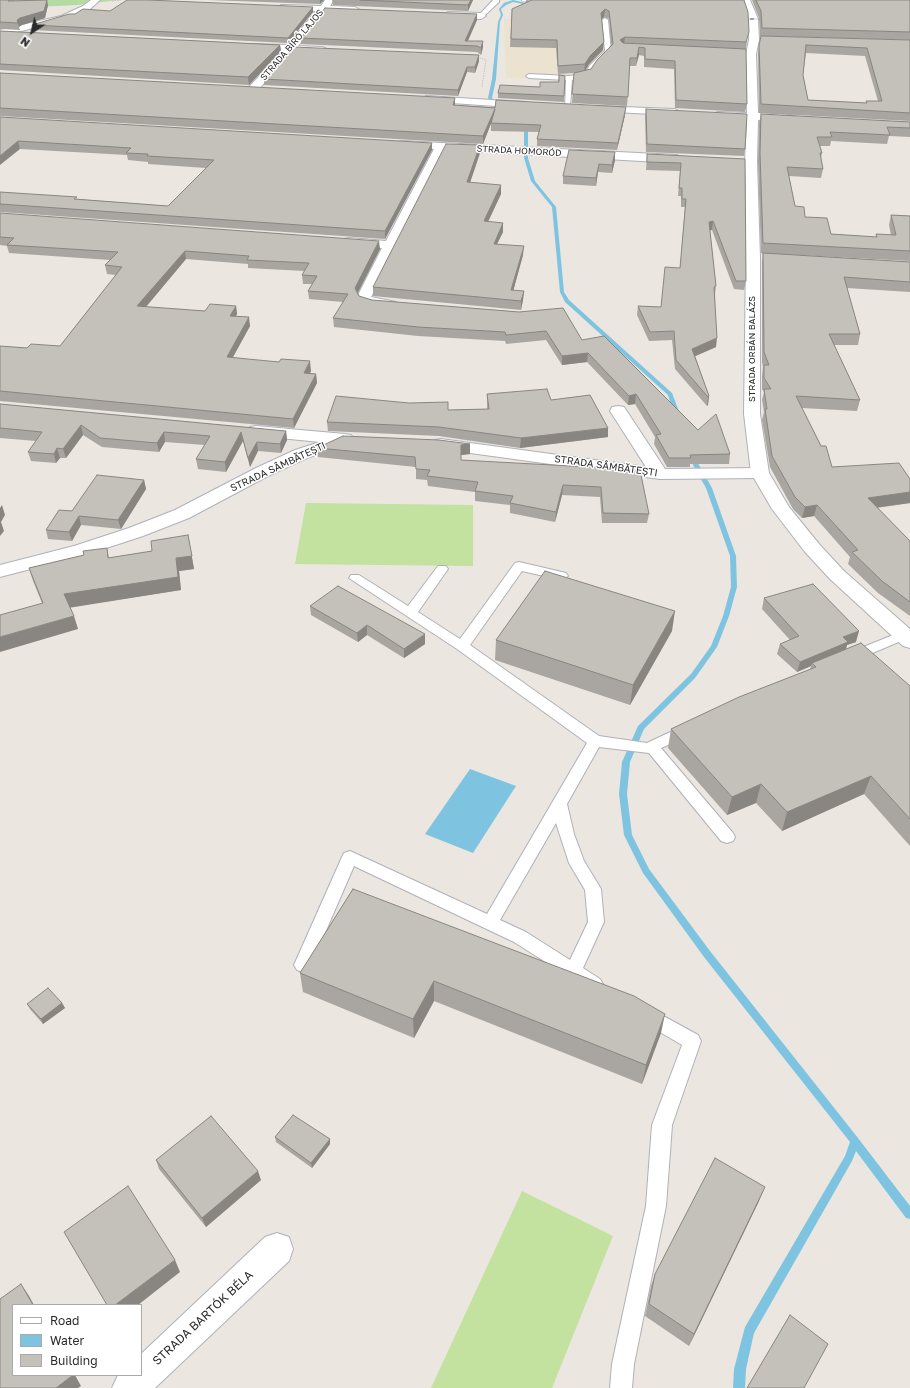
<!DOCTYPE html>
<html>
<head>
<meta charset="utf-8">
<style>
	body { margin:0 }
	#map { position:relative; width:910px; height:1388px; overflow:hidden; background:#ebe6df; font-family:"Golos Text",sans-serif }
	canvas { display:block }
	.legend { position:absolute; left:12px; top:1304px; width:130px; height:72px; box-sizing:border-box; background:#fff; border:1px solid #aaa; margin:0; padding:5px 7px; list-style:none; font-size:12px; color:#2b2b2b }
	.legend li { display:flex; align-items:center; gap:8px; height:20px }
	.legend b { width:20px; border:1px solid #aaa }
	.north { position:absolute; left:12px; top:12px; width:40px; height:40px; -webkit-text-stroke:3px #fff; paint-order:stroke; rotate:215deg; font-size:11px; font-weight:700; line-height:16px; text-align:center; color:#2b2b2b }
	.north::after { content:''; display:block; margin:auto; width:14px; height:18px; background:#2b2b2b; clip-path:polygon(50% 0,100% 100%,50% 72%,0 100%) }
</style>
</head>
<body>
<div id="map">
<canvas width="910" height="1388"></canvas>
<ul class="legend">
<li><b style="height:5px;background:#fff"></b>Road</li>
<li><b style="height:11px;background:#7ec4e1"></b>Water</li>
<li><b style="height:11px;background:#c4c0ba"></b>Building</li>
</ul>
<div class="north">N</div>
</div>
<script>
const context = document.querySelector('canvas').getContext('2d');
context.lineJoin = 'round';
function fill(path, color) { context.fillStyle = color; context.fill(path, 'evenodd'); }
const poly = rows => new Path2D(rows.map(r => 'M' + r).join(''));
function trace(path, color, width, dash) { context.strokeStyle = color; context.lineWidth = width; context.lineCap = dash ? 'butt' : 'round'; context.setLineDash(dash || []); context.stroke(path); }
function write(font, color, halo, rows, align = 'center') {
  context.font = font + ' "Golos Text",sans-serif'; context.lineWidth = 3; context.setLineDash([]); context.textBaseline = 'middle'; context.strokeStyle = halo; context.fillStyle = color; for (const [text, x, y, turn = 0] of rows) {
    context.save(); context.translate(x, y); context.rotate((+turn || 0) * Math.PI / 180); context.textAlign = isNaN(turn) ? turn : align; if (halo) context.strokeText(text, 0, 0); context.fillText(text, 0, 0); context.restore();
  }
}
fill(poly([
	[599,18,620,19,613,50,591,80,506,78,504,19,598,20]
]), '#ebe3d0');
fill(poly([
	[23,0,118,0,77,5,0,9,0,1]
]), '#b4dba2');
fill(poly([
	[306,503,473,505,473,566,295,564],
	[522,1191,613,1236,552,1388,431,1388]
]), '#c3e19f');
fill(poly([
	[470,769,516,786,473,853,425,834]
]), '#7ec4e1');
fill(poly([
	[513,0,535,5,534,6,513,2,506,5,501,9,503,15,500,22,496,79,492,98,499,108,497,109,488,98,492,79,498,22,501,15,499,9,504,3,513,0],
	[521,125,528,130,528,158,535,181,556,207,564,292,569,300,672,393,680,414,679,415,675,415,674,414,668,395,565,302,560,292,552,207,531,181,524,158,524,130,519,126,521,125],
	[691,454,694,456,712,488,736,556,737,587,729,616,717,647,695,678,644,729,630,762,627,794,632,835,649,869,710,951,858,1138,910,1206,910,1219,906,1218,856,1151,852,1161,754,1333,746,1369,745,1388,733,1388,734,1369,745,1327,845,1156,850,1142,704,957,643,873,624,835,619,794,622,762,638,726,691,674,711,646,723,616,731,587,730,556,706,488,688,456,691,454]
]), '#7ec4e1');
const service = poly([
	[493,0,499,0,499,2,483,17,479,17,479,15,493,0],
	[605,18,608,20,611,51,595,67,589,77,572,80,570,107,565,108,566,80,529,78,526,76,529,74,569,76,585,74,590,65,605,51,602,20,605,18],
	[519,562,566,573,568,576,562,580,522,571,470,645,599,736,647,743,681,727,686,726,691,727,693,731,691,735,661,748,733,833,735,837,733,841,727,843,721,841,649,753,599,747,567,804,574,834,584,861,601,889,604,922,583,968,600,979,603,984,600,989,594,992,588,989,514,942,354,866,309,970,303,972,297,970,294,965,342,857,344,853,350,851,487,914,587,743,457,649,349,578,351,575,359,575,408,606,438,566,446,566,448,569,418,612,460,639,515,563,519,562],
	[556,823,569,863,585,890,588,922,570,960,526,932,500,920,556,823],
	[903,631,908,632,910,635,908,638,856,660,851,662,846,660,844,657,846,654,903,631],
	[647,1007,698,1035,701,1041,672,1125,666,1206,634,1364,632,1388,610,1388,612,1364,646,1206,652,1125,682,1045,641,1021,638,1015,641,1009,647,1007]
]);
const minor = poly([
	[91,0,100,0,89,10,67,20,0,36,0,30,61,16,83,6,91,0],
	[325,0,334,0,330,6,355,7,360,10,355,13,325,11,298,46,322,47,325,48,327,50,325,52,293,51,257,91,249,91,248,89,249,87,283,51,251,49,248,48,246,46,248,44,288,45,316,11,284,10,280,7,281,5,321,6,325,0],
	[448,12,481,13,486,16,481,19,445,17,443,15,448,12],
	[402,141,677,155,683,159,677,163,445,150,371,297,396,302,398,305,396,308,391,309,373,307,360,303,357,297,382,248,349,246,344,245,342,242,344,239,349,238,386,241,434,149,398,146,396,144,398,142,402,141],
	[618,406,624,407,665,469,760,468,766,469,769,473,766,477,760,478,660,479,441,449,435,448,432,444,435,440,441,439,646,467,610,411,612,407,618,406],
	[256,426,345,434,351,435,354,439,351,443,307,458,268,476,189,518,143,536,88,554,0,577,0,565,74,546,129,528,175,510,256,468,295,450,320,442,250,435,247,431,250,427,256,426],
	[277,1233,289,1237,293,1249,289,1261,155,1388,112,1388,118,1375,141,1375,141,1354,265,1237,277,1233]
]);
const secondary = poly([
	[742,0,750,0,758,19,759,40,756,54,758,113,791,115,797,118,791,121,758,120,757,162,760,258,760,414,769,473,789,507,819,544,844,571,910,629,910,648,903,646,830,579,805,552,772,509,751,473,744,414,746,258,745,162,747,120,718,118,712,115,718,112,747,113,746,54,749,40,748,19,742,0],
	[426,96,525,102,530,105,525,108,422,101,421,99,426,96],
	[596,106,675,109,680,112,675,115,592,111,591,109,592,107,596,106]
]);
trace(service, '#afb1ba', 2);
trace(minor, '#afb1ba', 2);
trace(secondary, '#afb1ba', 2);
trace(poly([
	[112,1,121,0],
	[477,57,486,60,482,87]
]), '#c4c4c4', 1, [1.5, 1]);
fill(service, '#fff');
fill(minor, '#fff');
fill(secondary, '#fff');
const rail = poly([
	[522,0,541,4],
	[738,19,770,19]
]);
trace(rail, '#a2a4b3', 2);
trace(rail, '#fff', 1.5, [4]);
fill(poly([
	[0,0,13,0,48,5,45,18,22,25,19,27,20,30,0,29],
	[208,0,324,0,320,4],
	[332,0,473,0,468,11,333,5],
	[744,0,747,40,746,49,747,104,745,112,675,108,674,69,644,67,644,56,639,55,636,66,630,66,627,106,572,103,574,73,558,74,556,48,510,47,512,9],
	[604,17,609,19,611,45,591,69,585,71,589,64,603,50,602,19],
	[752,0,910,0,910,40,760,36,759,18],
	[313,7,313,12,288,43,33,30,32,25,75,14,110,11],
	[477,20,468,41,483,41,483,47,481,55,477,52,301,44,301,38],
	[0,31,280,45,281,51,249,85,0,70],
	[910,40,910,121,759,113,758,54,759,46],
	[806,53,865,56,878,101,866,101,866,103,808,100,803,75],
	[479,61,475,73,467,72,458,96,264,85,264,79],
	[0,73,455,105,625,115,617,150,537,146,537,139,539,132,491,131,491,123,483,144,0,116],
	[559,75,565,76,564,102,498,98,498,93,540,87,558,82],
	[646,109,745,149,744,156,646,152,645,116],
	[761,114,910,122,910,137,889,136,887,144,831,141,830,146,820,146,822,153,821,157,823,169,821,178,789,176,795,206,805,217,831,234,876,237,876,234,891,235,889,225,891,215,910,216,910,261,761,253,758,162,759,123],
	[0,117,432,150,385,239,0,212,0,192,77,199,168,206,206,168,148,164,148,162,128,160,127,155,20,149],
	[480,145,480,153,470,183,501,194,488,222,503,223,503,232,497,244,523,255,513,291,524,291,523,300,521,310,373,296,373,287],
	[615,152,615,160,612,173,598,172,596,186,563,184,563,176],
	[647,154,745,159,746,281,744,290,734,289,712,230,710,230,716,286,715,294,716,347,695,356,709,396,708,405,707,406,675,369,672,340,649,341,637,315,638,306,661,307,680,268,685,207,681,207,681,196,678,196,680,171,646,170],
	[0,213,380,249,358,293,359,296,372,300,519,312,582,340,698,430,730,454,729,464,690,464,690,467,667,467,654,444,655,437,635,404,628,405,587,362,562,365,546,340,506,344,505,341,418,336,334,327,333,318,343,302,309,299,308,291,312,284,303,284,302,275,304,271,248,268,248,264,186,259,146,307,205,311,236,306,237,314,236,316,250,326,233,357,311,371,310,373,316,374,317,383,294,428,0,401,0,346,27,348,60,346,116,275,107,274,105,265,110,260,9,253,7,246,0,245],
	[763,253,910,262,910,292,847,288,860,334,858,345,834,345,860,400,857,411,802,408,832,467,910,503,877,508,910,541,910,616,878,593,848,564,850,557,814,516,802,518,793,509,770,467,762,420,764,412,762,400,764,392,762,389,762,376,763,367,762,362,762,263],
	[487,394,551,400,608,428,608,437,520,448,439,436,328,431,327,422,448,410,487,409],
	[0,404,286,431,287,440,281,453,258,451,250,467,243,441,226,472,198,469,196,459,205,445,165,442,159,452,102,447,83,435,66,458,60,458,56,463,31,461,28,452,36,441,0,438],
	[470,444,470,454,461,455,461,460,607,470,649,514,647,523,602,523,600,497,562,495,555,522,510,513,510,505,475,501,475,492,428,486,427,480,416,479,416,467,318,457,317,448],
	[144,480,146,489,121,529,81,525,72,541,48,539,46,530,72,511],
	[188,535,194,569,179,571,181,590,70,607,78,629,42,603,33,581,29,568,84,555,107,548,109,558,152,551],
	[764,598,856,642,847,645,846,649,910,686,910,846,864,794,782,831,756,803,727,815,668,748,671,729,810,670,811,666,797,672,777,654,780,644,790,640,762,609],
	[310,606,425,644,404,658,367,635,358,642,311,615],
	[672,631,630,705,495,660,496,640],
	[353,889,661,1033,642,1084,434,1001,414,1038,303,992,300,973],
	[62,1003,65,1008,43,1024,30,1009,27,1004],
	[275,1137,330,1139,330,1144,312,1168,276,1142],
	[156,1160,261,1180,206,1227,159,1169],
	[759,1201,689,1346,645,1316,651,1286,655,1274]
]), '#a9a5a0');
fill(poly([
	[47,0,48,5,45,18,22,25,19,27,17,20],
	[320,0,324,0,320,4],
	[471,0,473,0,468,11,468,5],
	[313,7,313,12,288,43,288,38],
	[605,9,604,17,601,20,601,13],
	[477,14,477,20,465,47,465,41],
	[625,37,624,44,620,40],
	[483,41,483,47,481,55,481,48],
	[604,42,603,50,589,64,584,73,585,64,590,56],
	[280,45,281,51,249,85,248,77],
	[639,47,639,55,636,66,637,58],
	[479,55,479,61,475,73,475,67],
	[467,67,467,72,458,96,458,90],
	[455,98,455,105,453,113,453,105],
	[626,107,625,115,617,150,618,143],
	[495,109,494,116,483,144,483,136],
	[18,141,20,149,0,165,0,156],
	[432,143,432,150,385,239,385,231],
	[480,145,480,153,467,191,467,182],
	[615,152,615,160,612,173,612,165],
	[599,164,598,172,596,186,596,178],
	[501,185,501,194,484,230,484,221],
	[713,221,712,230,708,231,709,222],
	[503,223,503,232,493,252,494,244],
	[379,241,380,249,356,296,355,288],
	[524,246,523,255,511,299,511,290],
	[185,251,186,259,139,315,137,306],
	[524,291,523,300,521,310,521,301],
	[236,306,237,314,231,325,230,316],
	[249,317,250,326,228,366,227,357],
	[717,338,716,347,691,358,692,349],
	[588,353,587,362,562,365,562,356],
	[310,361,311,371,305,382,304,373],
	[316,374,317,383,294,428,293,419],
	[636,394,635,404,628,405,629,396],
	[709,396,708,405,707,406,708,397],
	[81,425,83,435,66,458,63,449],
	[608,428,608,437,520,448,521,438],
	[286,431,287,440,281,453,280,444],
	[164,432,165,442,159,452,157,443],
	[241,432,243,441,226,472,225,462],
	[257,442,258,451,250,467,248,458],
	[470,444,470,454,461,455,461,445],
	[57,448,60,458,56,463,54,454],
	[144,480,146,489,121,529,118,520],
	[563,485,562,495,555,522,556,512],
	[910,492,910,503,864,509,868,498],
	[2,505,5,515,1,522,4,531,0,536,0,508],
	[817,505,814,516,802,518,805,507],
	[79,516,81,525,72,541,69,532],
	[188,535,194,569,179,571,181,590,68,608,64,594,176,558],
	[675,611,672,631,630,705,633,685],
	[74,616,78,629,0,652,0,637],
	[367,625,367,635,358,642,357,633],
	[859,631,856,642,847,645,845,652,812,663,811,666,797,672,800,662,843,637],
	[425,634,425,644,404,658,404,649],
	[871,776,864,794,782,831,787,812],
	[761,784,756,803,727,815,732,797],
	[434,981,434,1001,414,1038,413,1019],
	[62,1003,65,1008,43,1024,41,1019],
	[665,1014,661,1033,642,1084,646,1065],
	[330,1139,330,1144,312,1168,311,1163],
	[258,1171,261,1180,206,1227,202,1218],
	[765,1187,759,1201,689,1346,694,1334],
	[175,1260,180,1272,138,1305,115,1305],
	[21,1284,29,1296,34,1305,33,1305],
	[73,1375,75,1375,81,1386,78,1388,56,1388]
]), '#898682');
const building = poly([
	[0,0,9,0,8,1,47,0,44,11,20,18,17,20,18,23,0,22,0,0],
	[127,0,148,0,313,7,288,38,32,25,69,14,75,14,83,9,110,11,127,0],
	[360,0,471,0,468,5,360,0],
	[532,0,744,0,748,12,749,32,746,42,625,37,620,40,623,43,746,49,747,104,676,100,675,61,645,59,645,48,639,47,637,58,630,58,628,97,572,94,574,73,591,69,597,60,613,44,609,11,605,9,601,13,604,42,590,56,585,64,558,66,557,40,511,39,512,9,532,0],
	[756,0,910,0,910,32,762,28,761,11,756,0],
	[325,8,477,14,465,41,483,41,481,48,477,46,301,38,325,8],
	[0,31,280,45,248,77,0,64,0,31],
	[761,36,910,40,910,113,761,104,759,46,761,36],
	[806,45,867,48,882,101,866,101,867,103,808,100,803,75,806,45],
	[294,47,479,55,475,67,467,67,458,90,264,79,294,47],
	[0,73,455,98,453,105,495,108,496,100,626,107,618,143,537,139,541,125,491,123,495,109,483,136,0,108,0,73],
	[559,75,565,76,564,96,498,93,500,85,540,87,540,82,559,82,559,75],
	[646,109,747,114,745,149,647,144,646,109],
	[761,114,910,122,910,128,887,127,890,135,830,132,832,137,817,137,822,153,820,153,823,169,787,167,795,206,804,207,805,217,827,218,831,234,877,237,876,234,896,235,891,215,910,216,910,251,763,243,760,153,761,114],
	[0,117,432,143,385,231,0,204,0,192,77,197,74,199,168,206,214,160,147,156,148,154,126,153,131,148,18,141,0,156,0,117],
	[446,144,480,145,467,182,501,185,484,221,503,223,494,244,524,246,511,290,524,291,521,301,373,287,446,144],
	[569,150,615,152,612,165,599,164,596,178,563,176,569,150],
	[647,154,745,159,746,281,736,281,713,221,709,222,716,286,714,287,717,338,692,349,709,396,708,397,676,360,674,331,650,332,638,306,661,307,665,267,680,268,686,199,682,199,682,188,679,188,681,163,647,162,647,154],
	[0,213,379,241,355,288,359,296,372,300,519,312,563,308,582,340,604,336,698,430,716,414,730,454,690,455,691,458,669,458,656,435,661,434,636,394,629,396,588,353,562,356,546,331,506,335,505,332,418,327,333,318,348,294,308,291,317,276,302,275,309,263,247,260,249,256,185,251,137,306,205,311,210,304,236,306,230,316,249,317,227,357,279,362,281,359,310,361,304,373,316,374,293,419,0,391,0,346,27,348,31,344,60,346,122,267,105,265,118,252,7,245,14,238,0,237,0,213],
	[763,253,910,262,910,282,844,277,860,334,829,334,860,400,796,396,821,446,826,446,832,467,899,463,910,479,910,492,868,498,910,541,910,602,882,581,852,552,858,550,817,505,805,507,795,497,772,456,765,409,767,409,764,389,771,389,764,378,764,365,769,365,764,352,763,253],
	[547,389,551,400,590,395,608,428,521,438,439,427,327,422,336,396,409,403,448,402,448,410,489,409,487,394,547,389],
	[0,404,286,431,280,444,257,442,248,458,241,432,225,462,196,459,210,436,164,432,157,443,100,438,81,425,63,449,57,448,54,454,28,452,42,432,0,428,0,404],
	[343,436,439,440,470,444,461,445,461,460,607,468,607,470,640,470,649,514,603,513,601,487,563,485,556,512,510,503,513,496,475,491,478,482,427,476,430,470,416,469,415,457,317,448,343,436],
	[97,475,144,480,118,520,79,516,69,532,46,530,59,510,72,511,97,475],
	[188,535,192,556,176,558,178,577,64,594,74,616,0,637,0,615,43,603,29,568,84,555,83,551,107,548,108,558,152,551,151,541,188,535],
	[545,571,675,611,633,685,496,640,545,571],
	[813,584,859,631,843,637,848,642,800,662,780,644,799,636,764,598,813,584],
	[338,586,425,634,404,649,367,625,357,633,310,606,338,586],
	[861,643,910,686,910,819,871,776,787,812,761,784,732,797,671,729,739,697,816,667,812,663,861,643],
	[353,889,634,996,665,1014,646,1065,434,981,413,1019,300,973,353,889],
	[48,988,62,1003,41,1019,27,1004,48,988],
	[293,1115,330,1139,311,1163,275,1137,293,1115],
	[211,1116,258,1171,202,1218,156,1160,211,1116],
	[715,1158,765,1187,694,1334,649,1304,655,1274,715,1158],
	[128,1186,175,1260,115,1305,107,1305,64,1232,128,1186],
	[21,1284,33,1305,13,1305,13,1375,73,1375,56,1388,0,1388,0,1299,21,1284],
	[790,1315,828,1344,804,1388,747,1388,790,1315]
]);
fill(building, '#c4c0ba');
trace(building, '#898682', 1);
write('9px', '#2b2b2b', '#fff', [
	["STRADA BÍRÓ LAJOS",292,45,-49],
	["STRADA HOMORÓD",519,151,3],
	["STRADA ORBÁN BALÁZS",752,349,-90]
]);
write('10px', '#2b2b2b', '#fff', [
	["STRADA SÂMBĂTEȘTI",606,466,8],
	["STRADA SÂMBĂTEȘTI",278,467,-25]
]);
write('12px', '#2b2b2b', '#fff', [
	["STRADA BARTÓK BÉLA",203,1318,-43]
]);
</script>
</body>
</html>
